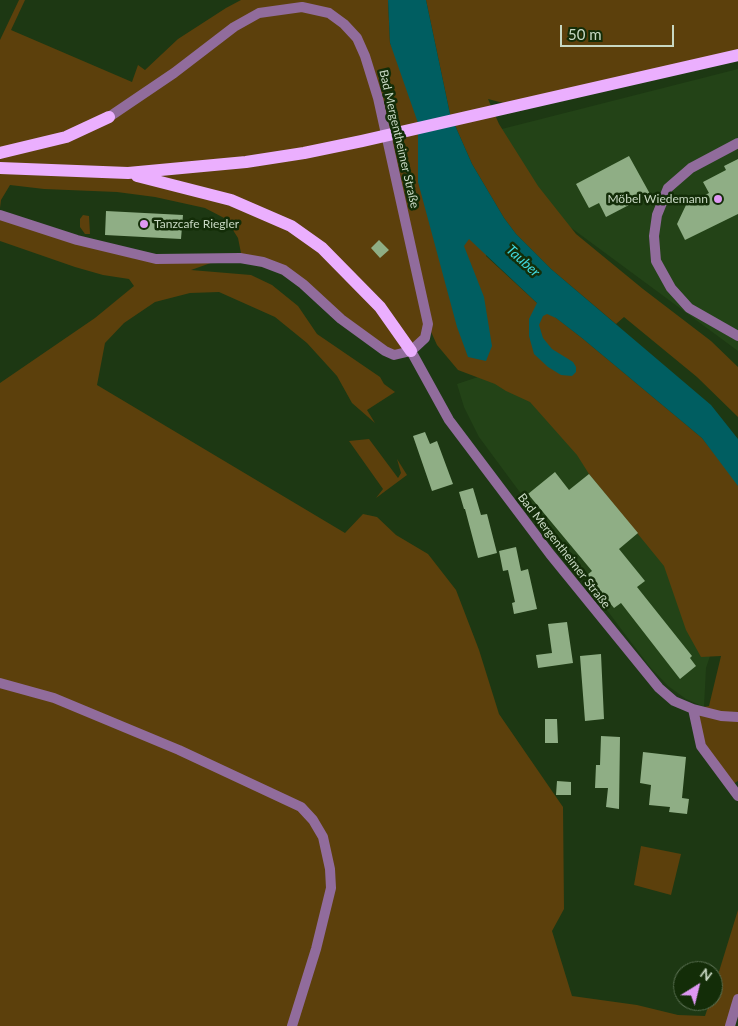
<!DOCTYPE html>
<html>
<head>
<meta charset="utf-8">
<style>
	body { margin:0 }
	#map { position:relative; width:738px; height:1026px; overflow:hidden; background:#1d3813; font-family:Lato,sans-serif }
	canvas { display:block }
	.north { position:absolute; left:673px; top:961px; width:50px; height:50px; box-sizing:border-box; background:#132d08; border:1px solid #5b7153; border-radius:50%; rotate:36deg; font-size:14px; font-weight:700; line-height:20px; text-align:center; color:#c8d8c3 }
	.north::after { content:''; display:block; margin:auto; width:18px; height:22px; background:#de98f3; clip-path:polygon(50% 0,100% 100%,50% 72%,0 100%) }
	.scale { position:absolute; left:560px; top:25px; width:114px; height:22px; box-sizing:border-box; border:2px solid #c8d8c3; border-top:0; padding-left:6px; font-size:15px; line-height:18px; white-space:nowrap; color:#c8d8c3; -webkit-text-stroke:4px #132d08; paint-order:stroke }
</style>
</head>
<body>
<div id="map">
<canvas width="738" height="1026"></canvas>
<div class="north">N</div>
<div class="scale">50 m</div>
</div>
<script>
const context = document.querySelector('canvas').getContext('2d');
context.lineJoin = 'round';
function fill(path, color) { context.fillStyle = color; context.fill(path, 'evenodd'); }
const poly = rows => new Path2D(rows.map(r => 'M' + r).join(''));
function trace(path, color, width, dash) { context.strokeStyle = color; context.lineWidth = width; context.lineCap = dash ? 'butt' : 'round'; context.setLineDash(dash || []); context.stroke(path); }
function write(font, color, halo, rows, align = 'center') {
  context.font = font + ' Lato,sans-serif'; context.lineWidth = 5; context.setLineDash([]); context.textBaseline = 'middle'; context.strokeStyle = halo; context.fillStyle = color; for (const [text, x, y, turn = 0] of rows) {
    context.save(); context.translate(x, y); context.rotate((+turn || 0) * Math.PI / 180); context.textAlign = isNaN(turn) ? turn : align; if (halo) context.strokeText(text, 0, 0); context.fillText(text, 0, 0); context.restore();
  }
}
fill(poly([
	[738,69,738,351,551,213,494,131],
	[478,377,504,383,524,393,639,520,714,644,706,668,704,707,686,699,668,686,650,667,624,633,479,437,464,407,457,384]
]), '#234317');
fill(poly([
	[19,0,25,0,11,30,132,82,138,65,145,70,178,39,226,8,241,0,388,0,390,43,488,246,486,256,537,303,582,338,702,438,737,482,738,486,738,781,731,785,701,746,693,709,709,706,721,656,701,657,686,630,664,566,589,474,577,455,530,402,506,391,495,384,458,370,437,345,428,325,425,338,394,355,284,270,240,258,241,253,238,238,231,227,226,219,205,208,155,197,117,192,44,189,10,185,1,200,0,208,0,40],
	[426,0,738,0,738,55,515,106,488,99,499,124,538,186,576,234,643,289,711,341,738,367,738,417,697,377,624,317,616,324,551,269,516,234,504,218,472,164,450,114],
	[0,215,156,259,225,258,191,270,251,275,272,285,298,306,317,334,380,377,384,384,395,392,367,410,375,423,352,403,337,376,307,343,275,317,219,292,190,293,155,302,124,323,105,343,97,385,345,533,363,514,377,517,396,535,428,554,456,590,479,650,499,714,563,807,564,909,552,931,572,996,637,1005,678,1015,705,1016,710,1001,713,1001,713,991,738,910,738,999,730,1026,0,1026,0,383,95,318,134,286,129,279,103,275,75,267,0,241],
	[83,215,89,216,90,234,85,234,80,227,80,219],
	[369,439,398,478,401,473,397,459,407,475,376,498,383,489,349,441],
	[641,846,681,854,671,895,634,885]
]), '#5c400c');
fill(poly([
	[388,0,426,0,450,114,472,164,504,218,516,234,551,269,711,405,738,439,738,486,702,438,582,338,556,318,547,314,543,316,539,325,543,338,552,349,573,362,576,367,576,372,572,376,561,375,548,367,534,354,529,336,529,319,537,303,469,239,464,246,484,297,492,346,486,361,468,357,457,327,418,182,418,123,390,43]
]), '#005e61');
fill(poly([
	[629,156,650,194,606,217,599,203,589,208,576,184],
	[738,159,738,214,685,240,677,224,686,205,709,193,703,182,726,170,724,166],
	[106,211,183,215,181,239,105,235],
	[379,240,389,250,380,258,371,248],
	[425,432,430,444,437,441,453,484,432,491,413,436],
	[555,472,569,490,589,474,638,533,619,549,645,581,637,587,692,656,690,658,696,666,680,679,621,603,614,608,587,575,592,571,528,494],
	[473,488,481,515,487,514,497,553,478,558,465,509,464,509,459,492],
	[516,547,521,571,528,569,537,609,514,614,512,603,515,602,508,570,503,571,499,551],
	[567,622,573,663,538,668,536,655,552,653,548,624],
	[601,654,604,719,585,721,580,656],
	[545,719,557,719,558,743,545,743],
	[601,736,620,737,619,809,606,807,608,788,595,788,596,765,600,765],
	[643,752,686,757,682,798,689,799,687,814,669,812,670,807,649,805,651,785,640,783],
	[557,781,571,782,571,795,556,795]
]), '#8fae85');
trace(poly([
	[738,143,691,168,668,188,657,215,654,236,656,261,671,288,689,308,738,336],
	[0,215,77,240,156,259,240,258,263,262,284,270,303,284,341,319,385,351,394,355,411,351,425,338,428,324,378,98,365,56,357,38,344,24,329,13,302,7,259,13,234,27,174,73,109,117],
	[411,351,449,420,550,554,659,688,674,701,693,709,721,716,738,717],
	[0,683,54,698,179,750,301,807,313,820,323,837,330,869,331,888,316,949,292,1026],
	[693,709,701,746,738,796],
	[730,1026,738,999]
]), '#916c9c', 10);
trace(poly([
	[0,153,66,137,109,117],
	[0,168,128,173,246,162,304,153,362,141,738,55],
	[137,176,231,200,291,226,322,248,380,307,411,351]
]), '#ebaffe', 12);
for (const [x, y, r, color] of [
	[718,199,5,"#de98f3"],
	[144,224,5,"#de98f3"]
]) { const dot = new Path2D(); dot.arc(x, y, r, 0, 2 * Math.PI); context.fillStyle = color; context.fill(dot); trace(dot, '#132d08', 2); }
write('12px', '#c8d8c3', '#132d08', [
	["Bad Mergentheimer Straße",399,139,77],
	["Bad Mergentheimer Straße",564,551,52]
]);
write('12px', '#c8d8c3', '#132d08', [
	["Möbel Wiedemann",708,199],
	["Tanzcafe Riegler",154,224,"left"]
], 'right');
write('italic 14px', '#40d8dd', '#132d08', [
	["Tauber",523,261,42]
]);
</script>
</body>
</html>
